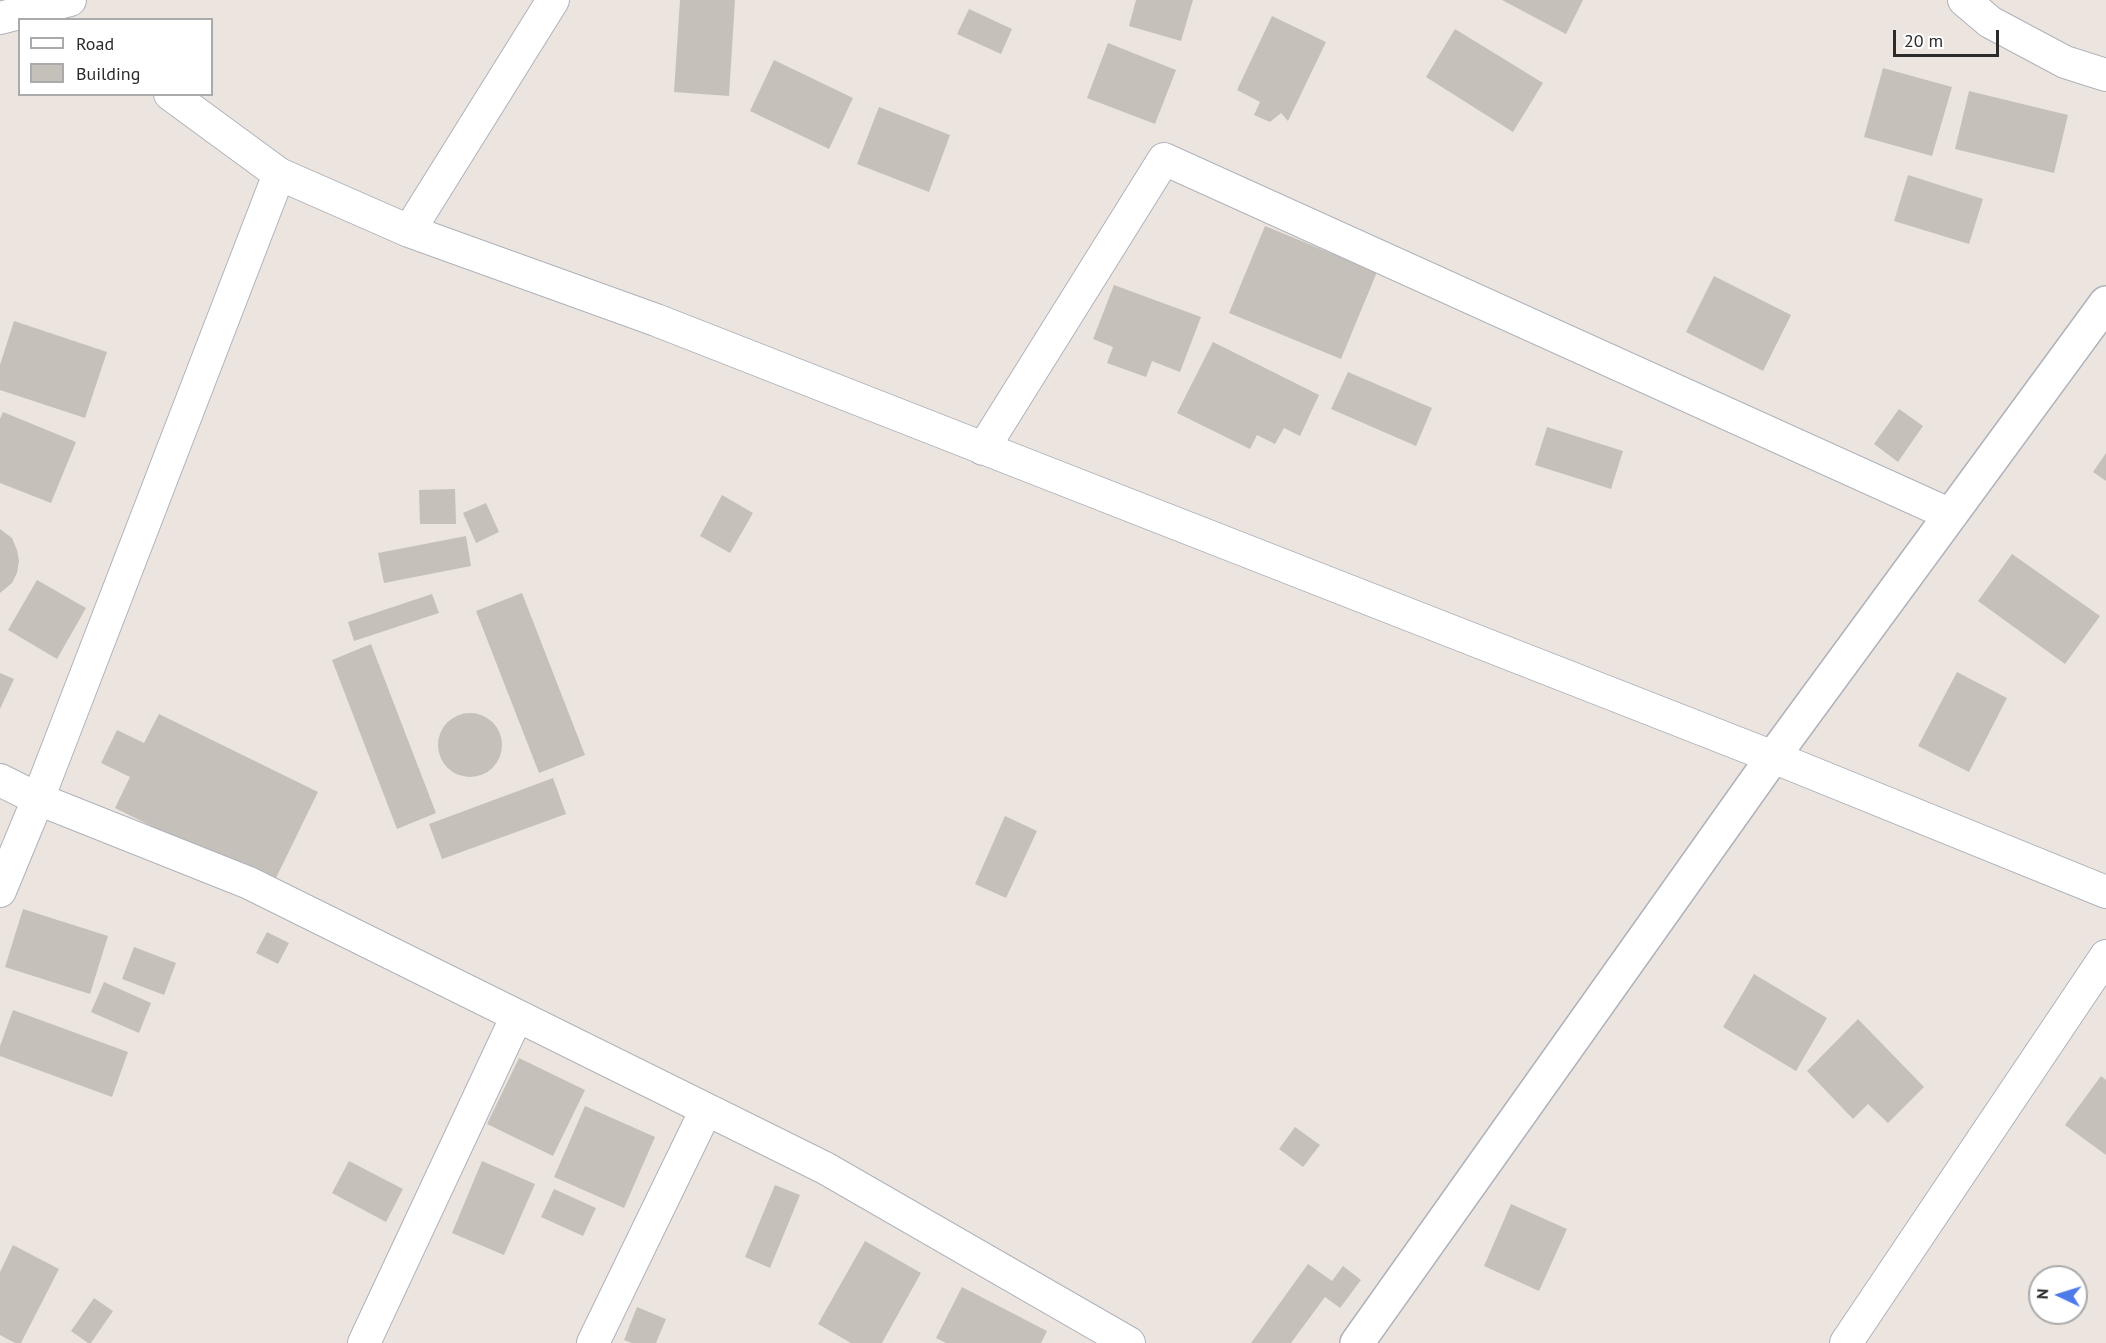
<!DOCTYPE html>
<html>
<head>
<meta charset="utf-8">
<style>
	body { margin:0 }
	#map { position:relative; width:2106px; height:1343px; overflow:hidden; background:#ece5df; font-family:"PT Sans",sans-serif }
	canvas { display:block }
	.legend { position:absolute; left:18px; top:18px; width:195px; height:78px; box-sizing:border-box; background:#fff; border:2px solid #aaa; margin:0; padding:8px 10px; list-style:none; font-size:18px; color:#2b2b2b }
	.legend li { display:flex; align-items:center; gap:12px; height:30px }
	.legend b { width:30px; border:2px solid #aaa }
	.north { position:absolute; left:2028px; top:1265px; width:60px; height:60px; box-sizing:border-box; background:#fff; border:2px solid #aaa; border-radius:50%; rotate:274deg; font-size:16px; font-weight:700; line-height:24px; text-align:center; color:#2b2b2b }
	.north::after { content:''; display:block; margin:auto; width:21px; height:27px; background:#4e7aea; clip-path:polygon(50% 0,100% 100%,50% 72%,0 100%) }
	.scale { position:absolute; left:1893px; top:30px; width:106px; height:27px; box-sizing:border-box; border:3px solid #2b2b2b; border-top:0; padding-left:8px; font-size:18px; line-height:21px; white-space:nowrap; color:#2b2b2b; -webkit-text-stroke:4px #fff; paint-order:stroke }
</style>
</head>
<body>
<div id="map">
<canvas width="2106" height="1343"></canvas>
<ul class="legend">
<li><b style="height:8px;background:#fff"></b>Road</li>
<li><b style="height:16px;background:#c5c0ba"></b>Building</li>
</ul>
<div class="north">N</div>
<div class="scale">20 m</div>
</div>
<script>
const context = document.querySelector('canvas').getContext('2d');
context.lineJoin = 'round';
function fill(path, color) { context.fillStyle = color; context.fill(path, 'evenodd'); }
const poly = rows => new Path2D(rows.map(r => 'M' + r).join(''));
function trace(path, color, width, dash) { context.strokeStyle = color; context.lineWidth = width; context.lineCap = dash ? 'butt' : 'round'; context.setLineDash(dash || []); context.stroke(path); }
fill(poly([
	[680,0,735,0,729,96,674,92],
	[1136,0,1193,0,1181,41,1129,26],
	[1502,0,1583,0,1566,34],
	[969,9,1012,29,1001,54,957,34],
	[1272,16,1326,42,1288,121,1281,113,1270,122,1254,115,1260,102,1237,90],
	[1455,29,1543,83,1513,132,1426,77],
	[1108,43,1176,70,1155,124,1087,98],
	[774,60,853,98,829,149,750,111],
	[1883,68,1952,87,1932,156,1864,137],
	[1969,91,2068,115,2054,173,1955,149],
	[879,107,950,135,929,192,857,164],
	[1908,175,1983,199,1969,244,1894,221],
	[1265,226,1377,272,1341,359,1229,313],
	[1714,276,1791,315,1763,371,1686,332],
	[1114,285,1201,317,1180,372,1152,361,1146,377,1107,363,1113,347,1093,339],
	[14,321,107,352,85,418,0,390,0,365],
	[1213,342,1319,395,1300,436,1284,428,1275,444,1257,435,1250,449,1177,413],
	[1348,372,1432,408,1416,446,1331,409],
	[1899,409,1923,426,1898,462,1874,444],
	[3,412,76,442,51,503,0,483,0,419],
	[1547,427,1623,451,1611,489,1535,465],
	[2106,453,2106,481,2093,472],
	[455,489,456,524,420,524,419,490],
	[722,495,753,513,730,553,700,536],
	[486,503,499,532,476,543,463,513],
	[0,529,12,538,17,550,19,561,17,573,12,583,0,593],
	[466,536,471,566,384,583,378,553],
	[2012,554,2100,616,2065,664,1978,601],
	[37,580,86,608,57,659,8,630],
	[522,593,585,755,539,773,476,611],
	[432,594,439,613,354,641,348,622],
	[371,644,436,813,397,829,332,660],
	[1957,672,2007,698,1969,772,1918,746],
	[0,673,14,679,0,709],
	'438 745a32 32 0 1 1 64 0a32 32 0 1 1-64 0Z',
	[159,714,318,792,272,886,115,808,130,777,101,763,117,730,144,743],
	[553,778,566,814,442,859,429,824],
	[1005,816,1037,831,1006,898,975,884],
	[23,909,108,936,90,994,5,967],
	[267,932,289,943,278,964,256,953],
	[134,947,176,963,164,995,122,979],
	[1754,974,1827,1018,1796,1071,1723,1027],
	[104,982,151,1003,139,1033,91,1012],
	[13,1010,128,1052,112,1097,0,1056,0,1046],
	[1858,1019,1924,1087,1888,1123,1868,1104,1853,1119,1807,1071],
	[519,1058,585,1090,553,1156,487,1124],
	[2101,1076,2106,1080,2106,1155,2065,1125],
	[585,1106,655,1137,624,1208,554,1177],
	[1295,1127,1320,1145,1303,1167,1279,1149],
	[349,1161,403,1189,386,1222,332,1193],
	[482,1161,535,1184,504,1255,452,1233],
	[775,1185,800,1195,770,1268,745,1257],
	[554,1189,596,1208,583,1236,541,1217],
	[1511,1204,1567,1229,1539,1291,1484,1266],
	[865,1241,921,1273,882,1343,851,1343,818,1324],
	[13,1245,59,1269,21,1343,15,1343,0,1335,0,1272],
	[1308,1264,1332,1281,1343,1266,1361,1280,1340,1308,1325,1297,1291,1343,1251,1343],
	[962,1287,1047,1331,1041,1343,946,1343,936,1338],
	[94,1298,113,1311,91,1343,88,1343,71,1331],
	[637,1307,666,1319,656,1343,632,1343,624,1340]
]), '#c5c0ba');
const minor = poly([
	[1964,0,1990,22,2065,62,2106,75],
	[0,18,70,0],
	[170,94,279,174,409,231,656,320,1773,757,2106,892],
	[409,231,553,0],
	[983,449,1164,159,1951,515],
	[0,780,38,799,249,883,825,1168,1129,1343],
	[0,891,38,799,279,174],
	[364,1343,517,1016],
	[593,1343,706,1110],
	[1846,1343,2106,956]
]);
const tertiary = poly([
	[1357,1343,1773,757,2106,303]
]);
trace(minor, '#afb2ba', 34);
trace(tertiary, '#afb2ba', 36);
trace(minor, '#fff', 32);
trace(tertiary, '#fff', 33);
</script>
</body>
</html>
